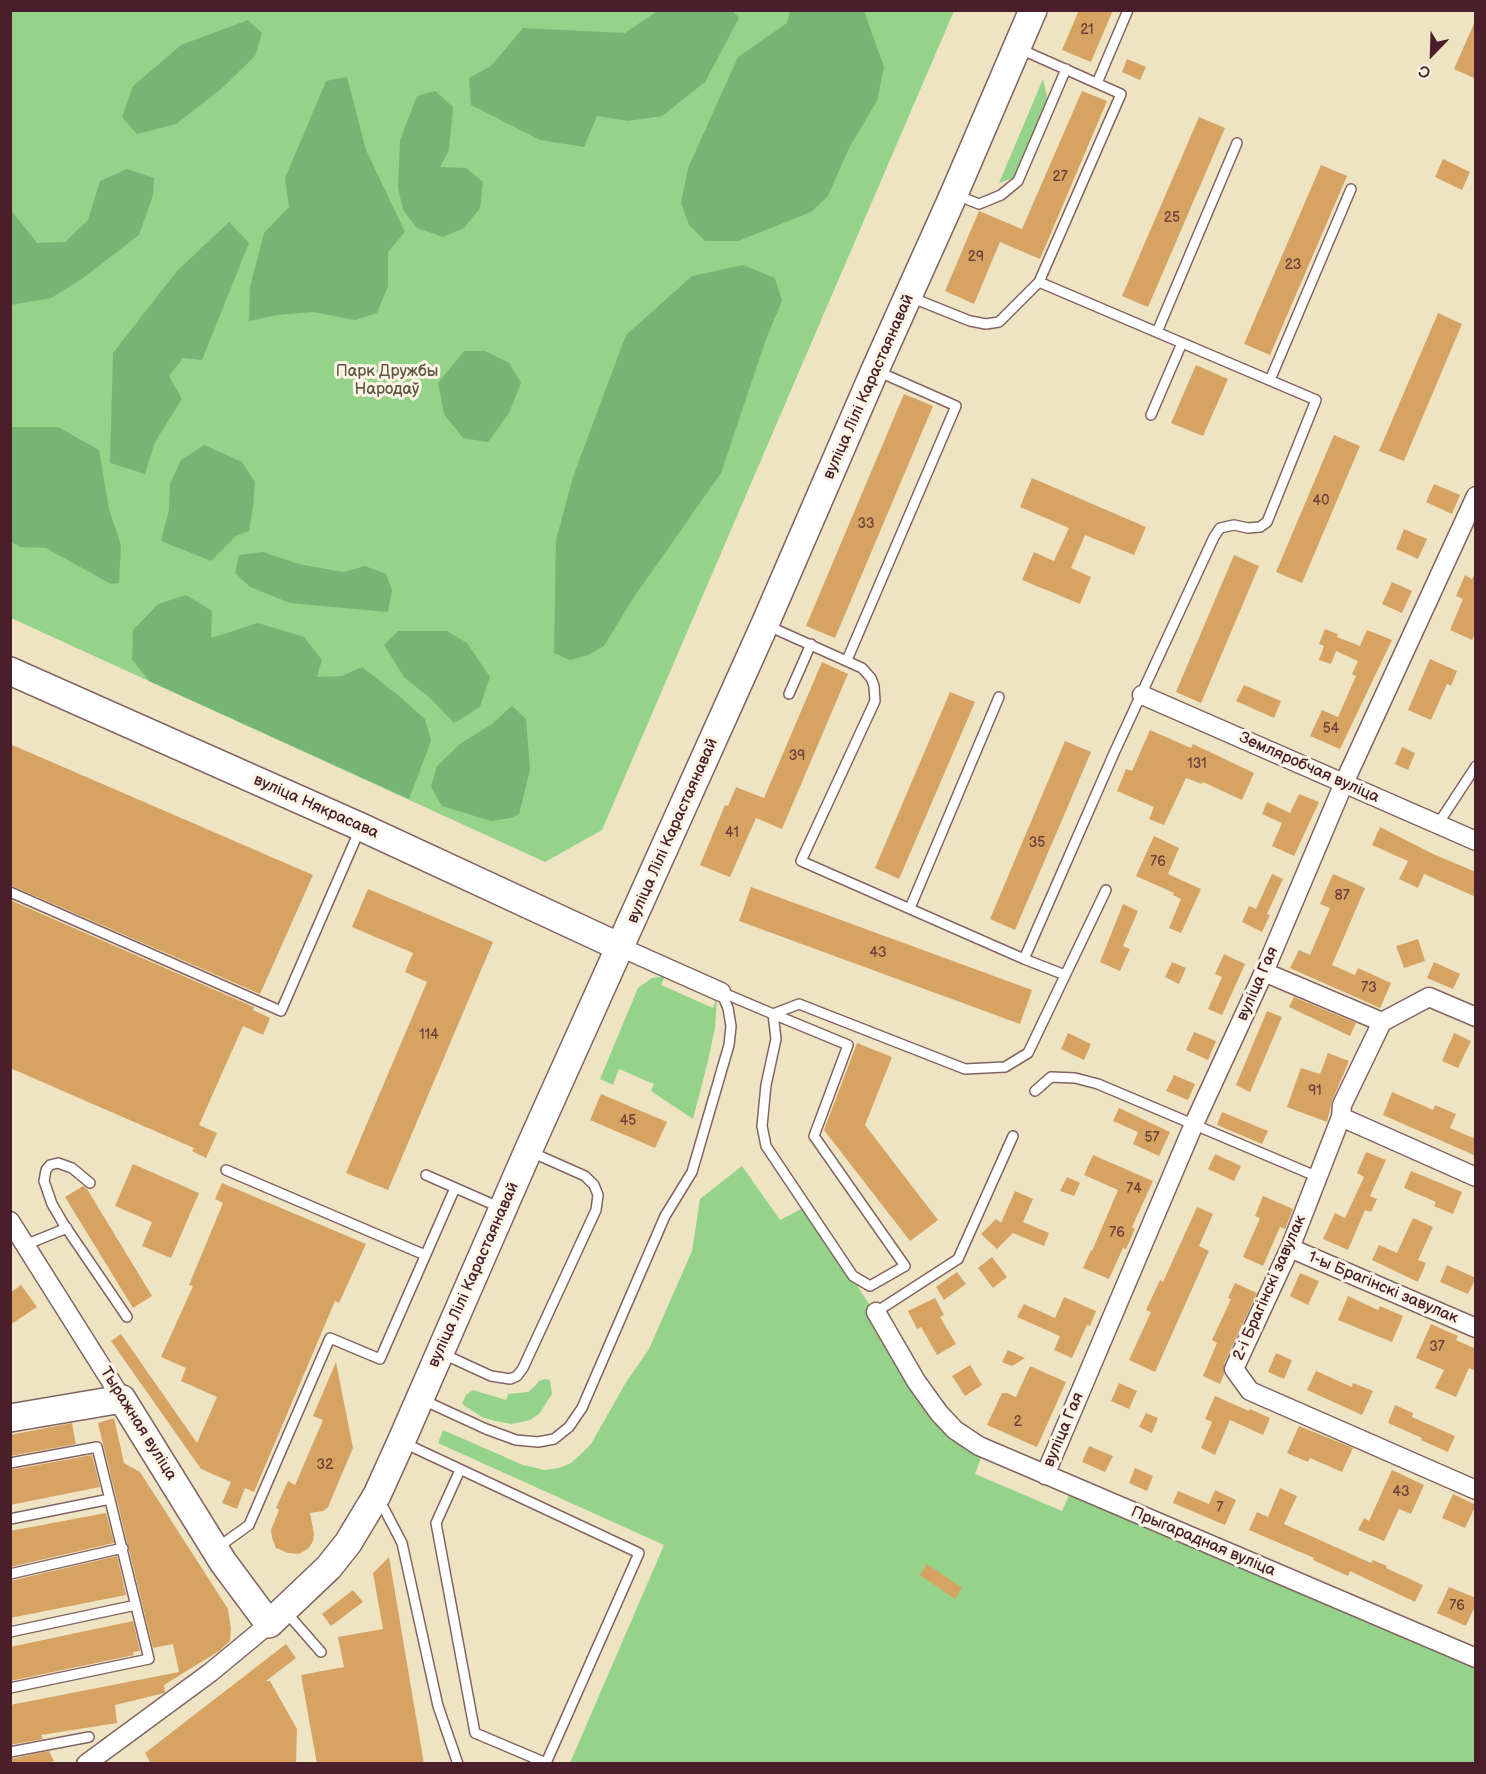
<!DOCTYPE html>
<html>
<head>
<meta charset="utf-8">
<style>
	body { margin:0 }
	#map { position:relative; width:1486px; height:1774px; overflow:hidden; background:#eee4c4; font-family:"Balsamiq Sans",sans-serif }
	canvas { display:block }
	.frame { position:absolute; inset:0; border:12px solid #4a1f2b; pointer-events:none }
	.north { position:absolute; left:1402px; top:24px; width:60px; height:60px; -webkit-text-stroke:4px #fcf5e5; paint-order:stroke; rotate:203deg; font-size:16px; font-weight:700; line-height:24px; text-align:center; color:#4a1f2b }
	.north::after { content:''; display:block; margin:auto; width:21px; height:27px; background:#4a1f2b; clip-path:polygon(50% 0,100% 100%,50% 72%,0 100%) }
</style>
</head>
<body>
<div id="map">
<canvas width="1486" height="1774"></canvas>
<div class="frame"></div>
<div class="north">С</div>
</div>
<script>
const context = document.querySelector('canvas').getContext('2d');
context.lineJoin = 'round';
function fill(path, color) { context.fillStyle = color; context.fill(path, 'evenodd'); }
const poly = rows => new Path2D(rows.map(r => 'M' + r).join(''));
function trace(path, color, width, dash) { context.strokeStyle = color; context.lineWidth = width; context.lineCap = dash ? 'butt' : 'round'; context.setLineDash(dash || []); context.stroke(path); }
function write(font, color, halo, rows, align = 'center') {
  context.font = font + ' "Balsamiq Sans",sans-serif'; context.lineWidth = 6; context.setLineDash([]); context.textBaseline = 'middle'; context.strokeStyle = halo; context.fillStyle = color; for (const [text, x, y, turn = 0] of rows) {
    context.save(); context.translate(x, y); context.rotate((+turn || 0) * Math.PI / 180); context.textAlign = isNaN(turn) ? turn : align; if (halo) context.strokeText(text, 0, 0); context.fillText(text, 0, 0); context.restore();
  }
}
fill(poly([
	[11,11,954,11,602,830,545,862,11,618],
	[1043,79,1048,100,1013,178,999,183],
	[665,976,661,985,713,1008,717,998,715,1028,707,1065,693,1119,651,1091,654,1084,619,1069,613,1085,600,1079,638,988,652,978],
	[742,1166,780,1220,805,1207,875,1313,914,1382,984,1450,975,1474,1062,1511,1072,1488,1475,1660,1475,1763,570,1763,664,1545,438,1443,443,1430,523,1465,545,1470,559,1468,571,1463,580,1455,591,1444,625,1384,649,1349,692,1251,700,1199],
	[546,1379,550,1380,552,1394,539,1414,530,1420,512,1424,495,1421,482,1417,462,1404,466,1395,473,1390,506,1400,508,1394,528,1392,535,1386,539,1381]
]), '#94d389');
fill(poly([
	[659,10,733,11,739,18,705,82,662,116,628,121,597,116,584,147,540,140,471,105,469,78,491,66,523,28,625,33],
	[790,11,864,11,884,67,877,101,849,148,828,196,811,212,738,241,705,241,689,225,681,203,688,168,738,57,787,23],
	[248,20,262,33,255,56,221,89,176,124,137,134,122,117,133,86,181,45],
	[347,77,366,150,405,232,388,252,388,286,377,313,355,320,313,312,277,315,249,321,250,287,264,233,289,207,285,178,305,131,326,81],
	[435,91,453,107,449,150,440,167,466,168,483,182,480,208,464,228,443,237,417,228,403,210,398,188,400,140,417,96],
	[127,169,154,178,153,195,139,235,83,278,51,298,11,305,11,210,37,243,65,242,88,220,100,181],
	[229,222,249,243,202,360,183,358,169,376,182,399,155,442,145,474,110,463,113,353,177,271],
	[743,265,775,278,782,301,766,339,721,473,632,600,604,646,588,655,570,660,554,653,556,540,573,477,626,335,692,276],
	[464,351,485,351,509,363,521,383,509,413,488,442,463,438,444,414,438,383],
	[11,427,58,427,99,450,109,509,121,545,119,583,111,584,46,548,20,547,11,542],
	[204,445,242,462,255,482,253,507,249,531,236,536,211,561,161,541,169,510,170,484,181,460],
	[263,552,299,564,343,572,365,566,386,574,392,590,388,612,290,603,250,587,235,573,239,555],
	[186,595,212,611,211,638,258,623,304,637,322,660,317,677,342,676,362,667,399,696,425,719,431,741,409,799,149,681,132,659,133,630,158,604],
	[398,631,447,631,467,643,490,677,480,707,454,723,431,699,404,677,384,645],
	[512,706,526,719,530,770,519,814,511,818,491,821,442,806,431,787,437,766,460,744,492,724]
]), '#77b575');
fill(poly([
	[1079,10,1113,10,1091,62,1062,50],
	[1476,19,1476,79,1454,69],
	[1127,59,1146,67,1140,80,1122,72],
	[1082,91,1107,101,1040,259,1000,242,974,304,945,291,979,211,1022,229],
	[1199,117,1225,128,1148,307,1122,296],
	[1443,159,1470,172,1462,190,1435,177],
	[1321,165,1347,176,1270,355,1244,344],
	[1438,313,1462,324,1404,461,1379,451],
	[1196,365,1228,379,1203,436,1171,423],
	[904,394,933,406,835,638,806,626],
	[1334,435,1360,446,1302,583,1276,572],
	[1032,478,1146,527,1134,555,1085,535,1071,568,1091,577,1080,604,1022,580,1034,552,1054,561,1069,528,1020,507],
	[1434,484,1460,495,1452,514,1426,502],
	[1404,529,1427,539,1418,559,1396,549],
	[1234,555,1259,566,1201,703,1176,692],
	[1476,572,1476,632,1472,640,1450,630,1463,599,1456,596,1465,575,1472,579],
	[1392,582,1412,591,1402,613,1382,604],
	[1325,629,1338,634,1337,637,1360,646,1367,630,1392,640,1340,749,1310,736,1322,710,1338,717,1356,676,1352,674,1358,661,1336,651,1331,664,1319,660,1324,646,1319,644],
	[1430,659,1457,671,1451,686,1447,684,1431,720,1408,710],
	[822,662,848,674,782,829,756,818,730,877,700,865,725,805,728,806,736,787,764,798],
	[1244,685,1281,701,1274,718,1236,701],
	[950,692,975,702,899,879,875,868],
	[1150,730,1191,748,1193,744,1254,773,1242,800,1203,782,1202,784,1186,778,1164,825,1149,819,1154,807,1117,791,1126,769,1132,771],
	[1065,741,1091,752,1015,930,990,919],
	[10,744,313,875,260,994,10,885],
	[1402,747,1415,753,1408,770,1395,764],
	[1299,794,1319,802,1294,856,1272,846,1282,823,1262,814,1267,802,1290,813],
	[1380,827,1433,854,1476,872,1476,897,1424,874,1418,888,1399,879,1408,861,1372,845],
	[1154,836,1179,848,1168,874,1201,889,1181,933,1169,928,1181,899,1173,895,1174,893,1136,876],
	[1272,874,1283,879,1267,914,1270,915,1262,932,1242,922,1249,906,1256,909],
	[1333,874,1365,888,1332,965,1355,975,1358,968,1391,983,1380,1008,1290,968,1299,950,1310,955,1330,908,1320,904],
	[751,887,1032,990,1020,1024,739,921],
	[368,889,493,942,388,1190,346,1173,427,982,405,972,413,953,352,927],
	[10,900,254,1007,253,1010,270,1018,263,1035,243,1026,199,1125,217,1133,206,1158,192,1151,194,1148,10,1068],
	[1123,904,1138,911,1123,946,1130,949,1120,971,1100,962],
	[1418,939,1425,961,1404,968,1396,946],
	[1224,954,1245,964,1222,1015,1208,1009,1222,977,1215,974],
	[1172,962,1186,968,1179,984,1165,977],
	[1434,962,1460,974,1453,989,1427,978],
	[1294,997,1356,1023,1350,1036,1289,1007],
	[1267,1011,1282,1017,1250,1092,1236,1085],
	[1194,1032,1216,1041,1208,1060,1186,1050],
	[1068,1033,1091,1044,1084,1060,1061,1049],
	[1454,1033,1471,1041,1458,1068,1442,1061],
	[857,1043,892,1057,865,1125,938,1220,910,1241,824,1130],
	[1328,1053,1349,1061,1332,1101,1327,1122,1287,1107,1301,1068,1320,1074],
	[1174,1075,1195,1084,1188,1100,1166,1091],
	[1392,1092,1433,1110,1435,1105,1456,1114,1450,1128,1476,1139,1476,1156,1383,1115],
	[601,1094,667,1122,655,1148,590,1120],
	[1119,1108,1170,1132,1159,1156,1133,1144,1138,1132,1113,1121],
	[1222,1112,1268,1131,1262,1144,1217,1125],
	[1366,1152,1386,1160,1370,1196,1377,1199,1371,1212,1365,1210,1348,1250,1323,1239,1335,1213,1345,1218,1364,1177,1357,1173],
	[1215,1154,1241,1166,1234,1181,1208,1169],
	[1093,1155,1153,1181,1132,1227,1135,1229,1126,1249,1123,1248,1109,1279,1083,1268,1091,1250,1092,1251,1118,1190,1084,1175],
	[133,1164,199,1193,171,1258,142,1246,152,1222,115,1206],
	[1411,1171,1462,1192,1453,1214,1434,1206,1436,1202,1404,1188],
	[1067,1177,1080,1183,1074,1196,1060,1191],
	[222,1183,366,1244,339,1303,335,1301,254,1492,245,1488,237,1509,222,1503,231,1482,201,1469,111,1341,121,1334,197,1443,217,1397,181,1381,186,1368,161,1357,193,1286,189,1285,223,1203,215,1199],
	[83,1186,87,1189,152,1296,133,1308,65,1197],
	[1015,1191,1033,1199,1023,1222,1049,1233,1044,1246,1013,1233,997,1249,981,1234,996,1219,1001,1223],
	[1263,1196,1293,1209,1285,1229,1280,1227,1263,1266,1243,1257,1260,1218,1255,1216],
	[1197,1207,1213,1214,1199,1246,1209,1251,1155,1372,1129,1360,1151,1312,1146,1310,1160,1280,1163,1282],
	[1413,1218,1433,1227,1418,1260,1426,1263,1418,1282,1372,1260,1379,1245,1397,1253],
	[992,1257,1007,1277,993,1288,978,1268],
	[1447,1265,1476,1278,1468,1294,1440,1282],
	[957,1272,966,1284,944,1300,936,1287],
	[1300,1273,1319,1281,1308,1305,1290,1296],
	[1235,1283,1257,1293,1224,1364,1224,1374,1220,1384,1203,1376,1217,1343,1212,1340,1231,1299,1228,1298],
	[21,1285,37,1307,10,1325,10,1293],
	[1348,1296,1378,1310,1380,1306,1403,1316,1392,1342,1338,1320],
	[1064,1297,1096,1311,1090,1326,1087,1325,1072,1358,1054,1350,1060,1336,1017,1317,1024,1304,1055,1318],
	[935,1298,944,1315,940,1317,956,1344,937,1355,921,1327,917,1329,908,1311],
	[1431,1324,1458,1336,1456,1340,1476,1349,1476,1371,1469,1368,1456,1397,1435,1388,1444,1370,1416,1358],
	[1008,1350,1025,1358,1012,1366,1002,1362],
	[1276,1353,1292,1360,1284,1379,1268,1372],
	[336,1362,353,1448,328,1507,323,1511,310,1513,314,1534,313,1541,309,1548,299,1554,288,1553,276,1548,272,1538,271,1530,279,1510,276,1508,288,1481,295,1485,323,1420,313,1416],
	[970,1365,982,1385,965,1396,952,1376],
	[1030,1366,1066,1382,1037,1447,987,1425,1002,1393,1007,1393,1016,1397],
	[1316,1371,1352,1387,1353,1383,1373,1391,1362,1415,1307,1390],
	[1119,1383,1137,1391,1129,1409,1111,1401],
	[1215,1396,1249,1411,1250,1409,1270,1418,1263,1435,1230,1420,1215,1455,1201,1448,1212,1422,1205,1419],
	[1395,1405,1413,1413,1412,1417,1455,1436,1448,1452,1421,1440,1422,1438,1388,1423],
	[1146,1413,1158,1418,1152,1433,1139,1427],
	[114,1418,124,1463,140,1472,228,1609,231,1629,230,1641,219,1651,164,1685,165,1692,164,1693,115,1705,117,1723,41,1735,43,1739,10,1745,10,1705,179,1672,173,1644,153,1648,98,1423],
	[72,1423,76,1444,10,1456,10,1435],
	[1299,1426,1353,1448,1342,1472,1310,1458,1308,1462,1287,1453],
	[1089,1446,1113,1456,1105,1472,1082,1462],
	[92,1455,100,1487,10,1505,10,1470],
	[1135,1468,1153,1476,1147,1491,1129,1483],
	[1392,1470,1424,1485,1411,1514,1399,1509,1384,1541,1358,1530,1364,1518,1369,1521],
	[1280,1488,1297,1496,1284,1524,1371,1563,1373,1560,1387,1566,1386,1568,1423,1585,1415,1602,1350,1571,1348,1576,1313,1560,1314,1558,1249,1530,1257,1512,1268,1517],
	[1215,1490,1236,1500,1225,1525,1173,1503,1178,1491,1209,1504],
	[1453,1494,1476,1505,1465,1528,1442,1518],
	[106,1513,114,1543,10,1567,10,1531],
	[117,1556,126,1595,10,1618,10,1581],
	[389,1557,424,1764,317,1764,301,1675,344,1667,338,1637,383,1629,373,1573],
	[927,1564,962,1588,955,1599,920,1575],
	[1449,1587,1476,1598,1476,1604,1466,1626,1437,1613],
	[353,1590,363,1602,331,1626,322,1614],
	[133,1621,140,1651,133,1652,134,1655,10,1681,10,1647],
	[286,1644,296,1658,266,1681,270,1681,297,1729,296,1764,151,1764,145,1753],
	[49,1751,54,1761,44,1764,10,1764,10,1759]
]), '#d6a363');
const lane = poly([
	[1020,49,1121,94,1039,282,1316,400,1267,522,1260,527,1248,528,1234,525,1220,528,1214,537,1115,751,1024,959],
	[1097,83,1128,10],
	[956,195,979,204,1001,195,1018,181,1066,69],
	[910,297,970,321,986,324,999,322,1039,282],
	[1157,332,1237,143],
	[1270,380,1351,189],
	[1151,415,1182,343],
	[766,625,862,668,871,678,874,686,875,701,801,861,1024,959,1065,975],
	[847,660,956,406,877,371],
	[789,694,811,644],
	[1438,824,1476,766],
	[10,892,281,1011,360,829],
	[910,908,999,697],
	[721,992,773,1014,848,1045,814,1136,905,1266,870,1286,853,1276,766,1146,762,1126,766,1085,776,1039,773,1014,799,1004,965,1069,1005,1067,1028,1053,1106,890],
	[1035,1091,1051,1077,1075,1078,1098,1084,1318,1177],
	[226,1170,425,1255],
	[426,1175,501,1208],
	[90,1183,72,1168,58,1163,50,1165,46,1170,44,1181,52,1204,63,1223,127,1317],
	[25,1245,67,1228],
	[876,1312,958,1259,1013,1136],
	[441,1353,491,1376,510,1379,517,1376,523,1368,596,1210,598,1195,594,1185,585,1176,531,1152],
	[423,1400,486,1429,516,1440,538,1442,554,1439,569,1427,582,1408,665,1216,692,1172,729,1045,731,1026,728,1008,721,992],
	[404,1443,639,1553,546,1763,475,1733,436,1523,460,1470],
	[10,1463,97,1447,149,1659,10,1688],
	[379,1499,402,1543,438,1706,458,1764],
	[10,1519,110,1499],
	[217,1548,249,1525,330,1338,380,1359,455,1188],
	[10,1574,123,1548],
	[286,1612,321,1652],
	[10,1632,136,1605],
	[10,1752,89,1737]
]);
const street = poly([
	[1142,695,1476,841],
	[620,947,721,992],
	[1264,972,1382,1022,1429,997,1476,1017],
	[1382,1022,1342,1105,1341,1117,1290,1248,1234,1369,1250,1391,1476,1490],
	[1341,1117,1476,1177],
	[10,1221,122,1399],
	[1290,1248,1476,1328],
	[876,1312,916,1381,939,1413,955,1430,979,1446,1476,1658],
	[1045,1475,1194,1124,1264,972,1344,783,1476,496],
	[86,1764,211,1672,269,1624]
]);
const secondary = poly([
	[10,671,361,827,620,947],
	[10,1418,122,1399,223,1562,269,1624,329,1567,348,1543,377,1495,401,1442,528,1151,765,624,875,370,954,194,1033,10]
]);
trace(lane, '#836461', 12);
trace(street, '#836461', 21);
trace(secondary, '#836461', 30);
trace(lane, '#fff', 9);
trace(street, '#fff', 18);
trace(secondary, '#fff', 27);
write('14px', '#6d4039', null, [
	["21",1087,30],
	["27",1060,177],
	["25",1172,218],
	["29",976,257],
	["23",1293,265],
	["40",1321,501],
	["33",866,524],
	["54",1331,729],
	["39",797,756],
	["131",1197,764],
	["41",732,833],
	["35",1037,843],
	["76",1158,862],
	["87",1342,896],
	["43",878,953],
	["73",1369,988],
	["114",429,1035],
	["91",1315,1091],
	["45",628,1121],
	["57",1152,1138],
	["74",1134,1189],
	["76",1117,1233],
	["37",1437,1347],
	["2",1018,1422],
	["32",325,1465],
	["43",1401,1492],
	["7",1220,1508],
	["76",1457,1606]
]);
write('16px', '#605547', '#fcf5e5', [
	["Парк Дружбы",387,372],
	["Народаў",387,390]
]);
write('16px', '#4a1f2b', '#fcf5e5', [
	["вуліца Лілі Карастаянавай",869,387,-66],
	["Земляробчая вуліца",1309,768,24],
	["вуліца Някрасава",316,807,24],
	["вуліца Лілі Карастаянавай",673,831,-66],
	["вуліца Гая",1258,984,-66],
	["вуліца Лілі Карастаянавай",474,1275,-66],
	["2-і Брагінскі завулак",1270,1288,-66],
	["1-ы Брагінскі завулак",1383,1288,23],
	["Тыражная вуліца",138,1424,58],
	["вуліца Гая",1064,1430,-67],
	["Прыгарадная вуліца",1203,1542,23]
]);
</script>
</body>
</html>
